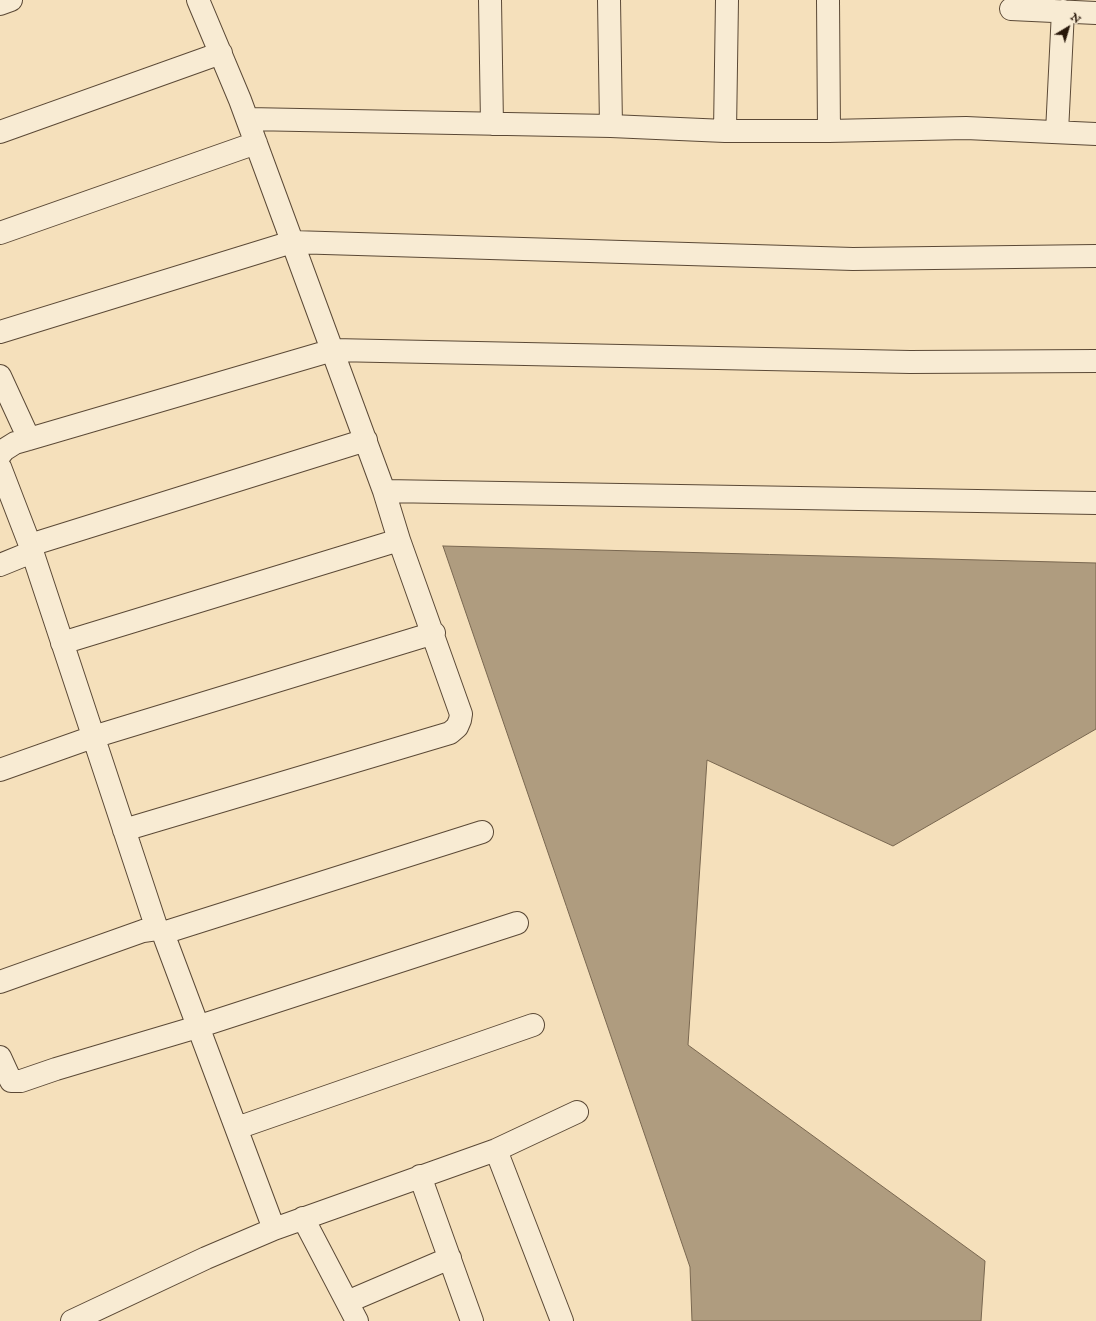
<!DOCTYPE html>
<html>
<head>
<meta charset="utf-8">
<style>
	body { margin:0 }
	#map { position:relative; width:1096px; height:1321px; overflow:hidden; background:#f5e0bb; font-family:"IM FELL English",serif }
	canvas { display:block }
	.north { position:absolute; left:1048px; top:8px; width:40px; height:40px; -webkit-text-stroke:3px #f8ebd3; paint-order:stroke; rotate:38deg; font-size:11px; font-weight:700; line-height:16px; text-align:center; color:#28170a }
	.north::after { content:''; display:block; margin:auto; width:14px; height:18px; background:#28170a; clip-path:polygon(50% 0,100% 100%,50% 72%,0 100%) }
</style>
</head>
<body>
<div id="map">
<canvas width="1096" height="1321"></canvas>
<div class="north">N</div>
</div>
<script>
const context = document.querySelector('canvas').getContext('2d');
context.lineJoin = 'round';
function fill(path, color) { context.fillStyle = color; context.fill(path, 'evenodd'); }
const poly = rows => new Path2D(rows.map(r => 'M' + r).join(''));
function trace(path, color, width, dash) { context.strokeStyle = color; context.lineWidth = width; context.lineCap = dash ? 'butt' : 'round'; context.setLineDash(dash || []); context.stroke(path); }
const water = poly([
	[443,546,1096,563,1096,729,893,846,707,760,688,1045,985,1261,981,1321,692,1321,690,1267,443,546]
]);
fill(water, '#af9c7f');
trace(water, '#796750', 1);
const minor = poly([
	[490,0,492,124],
	[609,0,611,126],
	[828,0,829,131],
	[0,4,11,0],
	[1011,9,1096,13],
	[248,119,611,126,725,131,829,131,966,128,1096,134],
	[725,131,727,0],
	[0,132,221,53],
	[1057,132,1063,11],
	[0,233,256,143],
	[0,332,292,242,853,259,1096,256],
	[0,376,29,439],
	[0,455,4,450,15,443,29,439,333,350,910,362,1096,361],
	[0,467,30,545,157,929],
	[384,491,1096,503],
	[30,545,366,440],
	[0,565,32,552],
	[62,643,399,540],
	[0,770,93,737,434,633],
	[124,830,450,733,457,727,460,720,461,714,399,540,384,491,240,100,198,0],
	[163,933,482,832],
	[0,982,143,931,157,929,163,933,274,1229],
	[0,1057,11,1081,21,1081,56,1069,194,1028,517,923],
	[237,1128,533,1025],
	[496,1150,562,1321],
	[420,1176,472,1321],
	[303,1218,357,1321],
	[347,1302,450,1258],
	[72,1321,206,1258,274,1229,496,1150,577,1112]
]);
trace(minor, '#5b4936', 24);
trace(minor, '#f8ebd3', 22);
</script>
</body>
</html>
